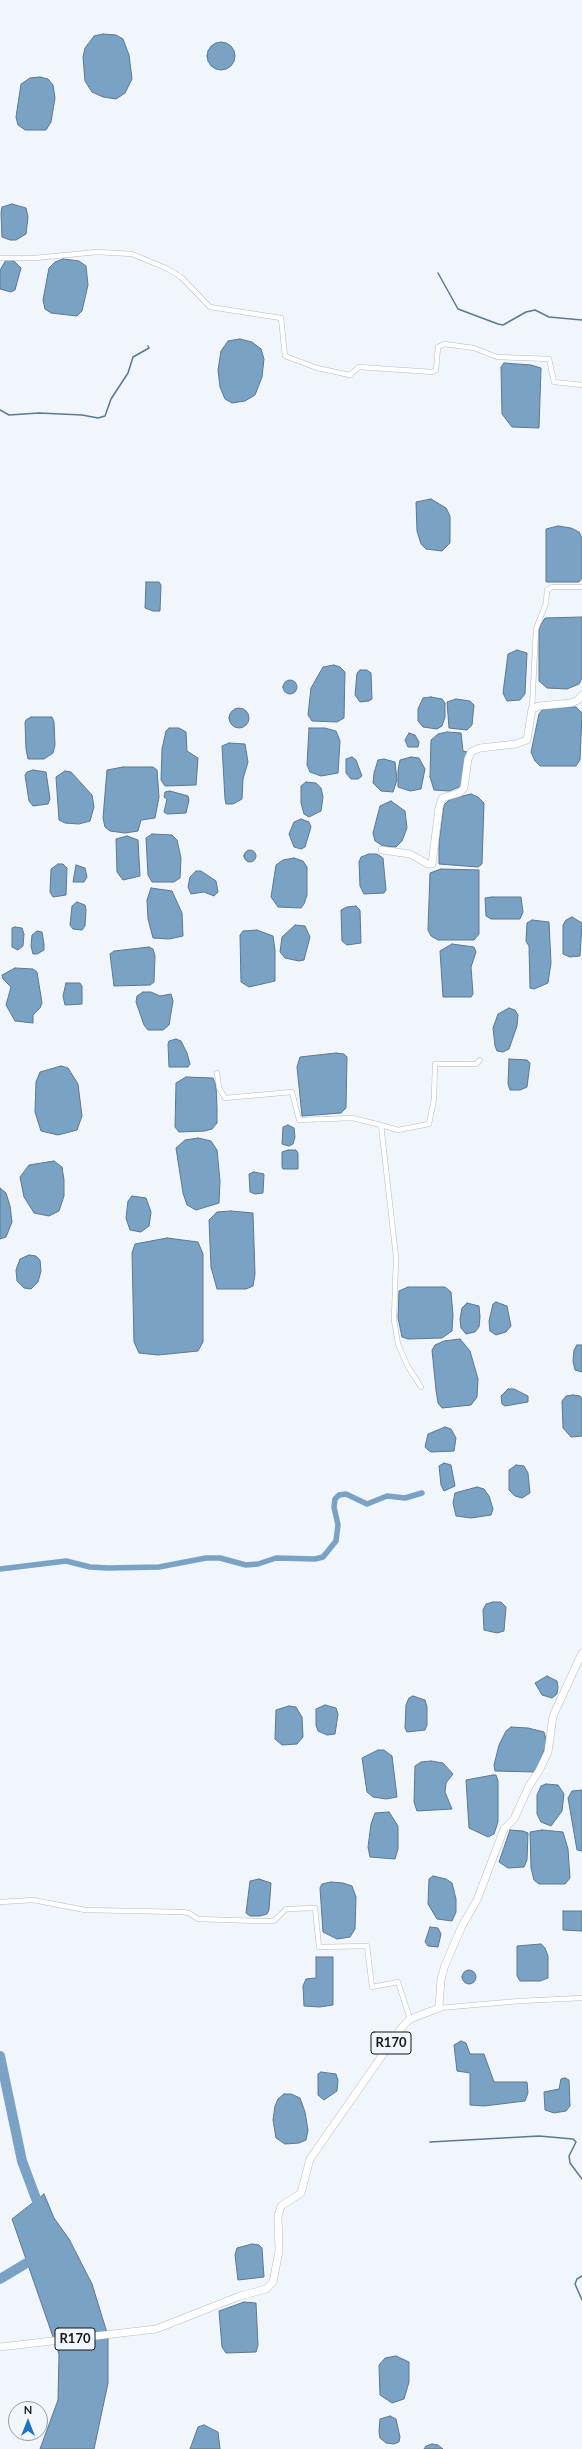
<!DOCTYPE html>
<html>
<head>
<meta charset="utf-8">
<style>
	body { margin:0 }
	#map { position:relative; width:582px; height:2449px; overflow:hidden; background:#f1f5fc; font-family:Lato,sans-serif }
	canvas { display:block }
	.north { position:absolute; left:8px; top:2401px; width:40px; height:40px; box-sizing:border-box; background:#f1f5fc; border:1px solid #999ca2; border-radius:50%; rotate:0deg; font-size:11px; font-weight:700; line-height:16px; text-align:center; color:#16171a }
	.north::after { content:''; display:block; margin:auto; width:14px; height:18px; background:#1c74c1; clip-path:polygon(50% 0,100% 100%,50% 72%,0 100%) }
</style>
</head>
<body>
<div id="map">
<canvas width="582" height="2449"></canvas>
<div class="north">N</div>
</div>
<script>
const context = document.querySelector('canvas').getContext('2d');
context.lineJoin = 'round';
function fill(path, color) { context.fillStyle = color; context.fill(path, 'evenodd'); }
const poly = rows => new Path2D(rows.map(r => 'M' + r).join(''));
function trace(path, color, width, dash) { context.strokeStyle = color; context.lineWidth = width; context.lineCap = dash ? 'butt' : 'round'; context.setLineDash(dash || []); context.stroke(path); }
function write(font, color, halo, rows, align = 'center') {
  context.font = font + ' Lato,sans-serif'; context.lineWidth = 3; context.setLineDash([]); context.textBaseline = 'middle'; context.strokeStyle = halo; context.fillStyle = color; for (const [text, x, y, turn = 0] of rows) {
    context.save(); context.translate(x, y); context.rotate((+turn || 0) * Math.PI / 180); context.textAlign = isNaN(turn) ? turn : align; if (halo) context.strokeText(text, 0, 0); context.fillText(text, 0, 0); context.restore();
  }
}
const water = poly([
	[103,34,116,35,123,39,129,55,132,79,125,93,116,99,103,97,92,92,85,81,83,57,85,48,94,36,103,34],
	'207 56a14 14 0 1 1 28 0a14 14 0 1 1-28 0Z',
	[40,77,48,79,53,85,55,98,51,122,46,130,25,130,18,125,16,117,21,84,30,78,40,77],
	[12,204,26,208,28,217,26,234,16,240,10,240,2,237,1,213,2,207,12,204],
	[63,259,79,261,86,266,88,285,82,311,77,316,51,313,45,309,43,300,49,268,55,262,63,259],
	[6,260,14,261,21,268,15,290,11,292,0,289,0,270,6,260],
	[240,339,252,342,261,349,264,359,262,377,255,395,245,401,232,403,225,399,220,387,218,370,221,351,228,341,240,339],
	[504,363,531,365,541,368,539,428,512,427,502,414,501,367,504,363],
	[431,499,446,508,450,516,450,543,442,551,426,549,421,544,417,531,416,502,431,499],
	[558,526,571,528,579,532,582,538,582,578,579,582,546,582,546,529,558,526],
	[146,582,159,582,161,585,160,611,153,611,145,608,146,582],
	[582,617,582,678,579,684,567,689,547,688,539,681,539,628,545,618,582,617],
	[517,650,527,653,525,694,520,700,507,701,503,693,508,654,517,650],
	[334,665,340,667,345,672,344,718,337,722,312,721,308,715,311,688,323,667,334,665],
	[360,670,367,670,371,673,372,699,369,701,360,702,355,695,357,673,360,670],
	'283 687a7 7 0 1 1 14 0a7 7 0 1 1-14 0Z',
	[431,697,442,699,445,703,445,717,442,726,437,729,423,727,418,721,418,709,423,698,431,697],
	[456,699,470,701,474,705,472,725,467,730,449,728,447,702,456,699],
	[553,707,576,707,582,713,580,760,576,766,540,766,535,761,531,752,539,714,543,709,553,707],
	'229 718a10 10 0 1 1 20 0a10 10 0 1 1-20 0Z',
	[31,717,52,717,54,722,55,745,53,753,44,759,28,759,26,749,25,723,26,720,31,717],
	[169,728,179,728,186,732,187,751,198,758,196,785,165,786,161,780,162,749,166,731,169,728],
	[309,728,325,728,336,731,340,741,338,773,321,776,310,772,307,765,309,728],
	[447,732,461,733,463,751,467,752,462,786,449,791,434,790,430,777,431,740,438,734,447,732],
	[409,733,415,735,419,742,418,747,408,747,405,740,409,733],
	[229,743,245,744,248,762,243,779,242,799,233,804,226,804,225,799,222,746,229,743],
	[352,757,356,760,362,776,358,779,351,779,346,773,346,759,352,757],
	[411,757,419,758,425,769,421,789,410,791,398,787,398,771,400,760,411,757],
	[384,759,395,762,397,780,393,792,381,791,373,783,374,773,378,760,384,759],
	[123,767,153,767,157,770,159,797,155,818,141,820,138,831,125,833,110,831,105,827,103,818,107,770,123,767],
	[33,770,46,772,50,799,48,804,33,806,29,801,25,775,27,772,33,770],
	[65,771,71,772,92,795,94,807,90,821,79,824,65,823,59,820,56,777,65,771],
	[306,782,316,783,321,788,323,797,321,811,309,817,304,814,301,803,301,786,306,782],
	[170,791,188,796,189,800,186,813,167,814,164,812,167,799,164,797,165,792,170,791],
	[471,794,478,797,484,803,482,864,478,867,439,864,439,843,444,805,450,799,471,794],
	[391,801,405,811,407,828,402,841,396,847,383,846,375,841,373,833,380,806,391,801],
	[301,819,309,822,311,827,305,847,301,849,294,847,289,834,294,822,301,819],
	[152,834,172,835,177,840,181,858,180,878,174,882,152,882,148,875,146,838,152,834],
	[127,836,138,840,140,876,123,880,117,872,116,839,127,836],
	'244 856a6 6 0 1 1 12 0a6 6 0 1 1-12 0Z',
	[369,854,377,854,383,858,386,890,384,893,364,894,360,886,359,862,361,857,369,854],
	[294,858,303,861,307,867,307,895,304,904,301,908,278,907,271,897,276,865,283,860,294,858],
	[58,864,63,864,67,868,66,895,53,897,50,892,51,869,58,864],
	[76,865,85,868,87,877,84,882,73,882,76,865],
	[441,869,479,870,479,934,474,940,438,940,431,936,428,930,430,873,441,869],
	[196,871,201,871,216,881,218,892,214,896,204,892,191,894,188,887,190,877,196,871],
	[151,888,172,891,182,913,183,936,169,939,153,938,148,919,147,900,151,888],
	[492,897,521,897,523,912,520,919,491,919,486,916,485,898,492,897],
	[77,902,85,905,86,910,85,926,82,930,73,929,70,925,72,906,77,902],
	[356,906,360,910,361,943,347,945,342,941,341,910,347,907,356,906],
	[572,917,582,923,580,956,570,957,563,954,563,925,566,920,572,917],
	[532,920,549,922,551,963,548,983,534,989,530,988,529,946,526,941,527,923,532,920],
	[295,925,305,926,310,937,304,960,299,961,285,958,280,952,282,937,295,925],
	[15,927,22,928,24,934,23,946,18,950,12,947,12,928,15,927],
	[257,930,273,936,275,950,275,981,249,987,241,982,240,935,243,931,257,930],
	[37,931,42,932,44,944,44,950,37,954,33,954,31,946,32,935,37,931],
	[452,944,474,947,476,952,471,967,473,994,471,997,443,997,440,951,452,944],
	[149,947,153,949,155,956,154,982,150,985,114,986,110,954,114,951,149,947],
	[15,968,33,969,37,972,42,1003,40,1008,33,1015,33,1023,15,1021,6,1005,11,987,3,979,2,975,15,968],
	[66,983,80,983,82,986,82,1004,65,1005,63,996,66,983],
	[143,992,151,992,160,996,171,994,173,1001,169,1025,163,1030,148,1030,144,1025,136,1002,137,996,143,992],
	[509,1008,515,1010,518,1015,517,1026,509,1049,503,1052,497,1051,495,1046,493,1028,498,1014,509,1008],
	[176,1039,181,1041,187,1053,190,1064,188,1067,169,1067,168,1044,169,1041,176,1039],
	[336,1053,344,1054,347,1057,346,1108,341,1113,302,1116,297,1067,300,1057,336,1053],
	[509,1059,527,1060,530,1063,527,1087,520,1090,510,1090,508,1084,509,1059],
	[61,1066,68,1068,78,1084,82,1116,77,1130,58,1135,41,1131,35,1112,36,1082,40,1072,61,1066],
	[186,1077,213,1078,216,1086,217,1107,217,1123,212,1129,205,1131,179,1132,175,1127,176,1083,186,1077],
	[288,1125,294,1128,295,1137,293,1144,289,1146,282,1144,283,1127,288,1125],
	[198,1138,211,1141,217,1150,220,1181,219,1203,196,1210,187,1205,183,1193,176,1148,185,1140,198,1138],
	[288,1150,296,1150,298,1153,298,1169,283,1169,282,1167,282,1152,288,1150],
	[54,1161,62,1167,64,1180,64,1196,59,1211,49,1216,34,1213,24,1197,20,1177,29,1165,54,1161],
	[254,1172,264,1174,263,1193,255,1194,250,1192,249,1174,254,1172],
	[0,1188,6,1193,10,1206,12,1222,6,1237,0,1239,0,1188],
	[132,1196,146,1198,151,1212,149,1226,141,1232,130,1230,126,1218,128,1201,132,1196],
	[231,1211,253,1213,255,1274,253,1286,246,1289,217,1289,211,1267,209,1220,217,1212,231,1211],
	[167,1238,198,1242,203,1254,203,1342,198,1351,158,1355,139,1353,134,1342,132,1253,135,1244,167,1238],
	[29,1255,36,1256,40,1260,41,1271,38,1282,31,1289,24,1288,17,1281,16,1270,20,1259,29,1255],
	[408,1287,445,1287,451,1292,453,1315,452,1331,442,1338,408,1339,402,1337,398,1318,399,1291,408,1287],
	[496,1302,507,1306,511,1326,506,1332,496,1335,490,1331,489,1321,493,1304,496,1302],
	[467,1303,479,1306,480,1317,479,1327,475,1332,466,1334,461,1328,460,1319,462,1308,467,1303],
	[460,1339,470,1351,478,1379,477,1397,471,1405,442,1408,438,1403,436,1390,432,1350,435,1345,444,1341,460,1339],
	[577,1345,582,1345,582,1372,575,1370,573,1361,574,1350,577,1345],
	[508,1389,514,1389,528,1396,528,1402,505,1406,502,1404,501,1396,508,1389],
	[573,1395,580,1396,582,1399,582,1436,571,1437,563,1428,562,1401,566,1396,573,1395],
	[445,1427,451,1429,456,1438,454,1451,431,1452,428,1450,425,1447,428,1434,445,1427],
	[444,1463,451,1465,455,1486,444,1491,441,1485,439,1466,444,1463],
	[516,1465,524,1466,528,1473,530,1493,522,1498,515,1496,509,1490,509,1470,516,1465],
	[477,1487,484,1489,489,1496,493,1509,491,1515,471,1518,456,1516,453,1503,455,1493,477,1487],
	[493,1602,501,1602,506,1607,504,1631,497,1633,484,1630,483,1610,486,1604,493,1602],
	[547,1676,557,1681,558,1687,557,1694,552,1698,542,1695,535,1683,547,1676],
	[413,1696,425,1700,427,1707,427,1725,425,1730,407,1732,405,1728,406,1705,409,1698,413,1696],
	[325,1705,336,1708,338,1714,335,1734,327,1735,318,1731,316,1725,316,1709,325,1705],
	[289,1706,296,1707,302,1717,303,1737,297,1744,282,1745,275,1739,276,1710,289,1706],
	[511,1727,528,1728,544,1732,547,1743,535,1772,495,1771,494,1765,499,1745,506,1731,511,1727],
	[378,1750,384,1750,392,1756,397,1797,386,1799,373,1797,367,1792,362,1758,378,1750],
	[431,1761,443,1763,453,1774,446,1783,445,1792,452,1809,417,1811,414,1802,415,1766,421,1762,431,1761],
	[493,1775,496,1775,498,1781,498,1822,494,1834,488,1837,469,1828,466,1780,493,1775],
	[546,1784,558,1785,564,1794,562,1811,551,1826,541,1822,537,1814,537,1795,541,1786,546,1784],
	[582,1790,582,1851,577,1850,568,1798,572,1791,582,1790],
	[389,1812,398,1826,398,1849,395,1859,370,1857,368,1847,371,1824,375,1813,389,1812],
	[510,1830,523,1831,528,1833,527,1860,524,1867,508,1868,499,1862,510,1830],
	[542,1830,563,1832,568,1849,570,1878,565,1884,539,1884,534,1880,531,1868,530,1832,542,1830],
	[433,1876,446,1879,452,1883,456,1899,456,1912,452,1921,437,1919,428,1904,429,1879,433,1876],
	[259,1879,271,1883,269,1910,267,1914,260,1916,250,1916,246,1913,250,1881,259,1879],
	[331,1882,343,1883,352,1886,356,1897,355,1929,350,1937,337,1939,323,1932,320,1888,322,1884,331,1882],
	[563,1911,582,1911,582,1931,563,1930,563,1911],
	[430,1927,438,1928,441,1934,438,1947,428,1946,425,1942,430,1927],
	[541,1944,545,1948,548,1956,548,1978,540,1981,520,1981,517,1976,517,1946,541,1944],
	[316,1957,333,1957,333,2005,320,2007,304,2006,303,1986,306,1979,316,1978,316,1957],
	'462 1977a7 7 0 1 1 14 0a7 7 0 1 1-14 0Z',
	[461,2041,466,2043,470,2054,484,2054,494,2082,527,2082,528,2093,525,2101,484,2106,470,2105,470,2073,457,2071,454,2045,461,2041],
	[321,2072,336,2074,338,2080,337,2091,324,2100,318,2095,318,2074,321,2072],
	[565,2078,569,2080,570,2106,566,2111,554,2113,545,2110,544,2092,559,2089,561,2079,565,2078],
	[284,2094,291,2094,300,2098,305,2112,308,2130,306,2140,299,2143,285,2144,276,2138,273,2120,275,2106,278,2099,284,2094],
	[44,2194,54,2218,69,2239,92,2284,108,2336,108,2383,94,2449,40,2449,58,2400,59,2354,12,2219,44,2194],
	[252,2244,259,2245,262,2248,264,2277,238,2280,235,2255,237,2248,252,2244],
	[244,2302,256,2303,258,2345,256,2352,226,2353,222,2347,219,2311,244,2302],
	[396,2356,409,2362,409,2382,404,2399,392,2403,380,2395,379,2365,385,2358,396,2356],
	[390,2416,396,2419,400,2437,399,2442,394,2444,386,2443,380,2438,379,2431,380,2419,390,2416],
	[204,2425,218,2432,220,2449,190,2449,198,2427,204,2425],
	[432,2444,438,2445,443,2449,424,2449,426,2446,432,2444]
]);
fill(water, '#79a2c4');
trace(water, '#5b7891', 1);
trace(poly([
	[438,273,458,309,498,324,503,325,526,312,535,310,549,317,582,320],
	[0,410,9,415,39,413,82,415,98,418,105,416,111,399,128,373,133,357,149,348,148,346],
	[430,2142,539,2136,573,2139,576,2142,569,2156,570,2163,582,2179],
	[582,2276,577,2279,575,2284,582,2300]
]), '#5b7891', 1.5);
trace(poly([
	[0,1569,66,1561,90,1567,108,1568,159,1567,206,1558,220,1558,246,1565,258,1564,276,1558,315,1559,323,1557,336,1541,338,1525,334,1507,335,1499,339,1495,346,1494,367,1504,387,1496,405,1498,422,1493]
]), '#79a2c4', 5.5);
trace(poly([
	[0,2056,22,2161,41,2212],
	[0,2279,40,2255]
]), '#79a2c4', 10);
const street = poly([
	[0,258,35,258,97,252,132,254,166,268,181,277,210,307,281,318,285,356,317,368,350,375,359,367,432,372,436,370,438,347,444,344,474,348,497,357,549,359,554,382,582,385],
	[532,709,536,629,546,603,547,590,552,587,582,587],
	[217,1073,219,1088,225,1098,292,1092,299,1120,352,1118,381,1125,396,1257,394,1320,398,1344,407,1365,421,1387],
	[381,1125,398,1130,429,1124,434,1099,435,1064,476,1064,480,1060],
	[0,1902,33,1900,85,1910,182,1912,189,1913,198,1919,258,1921,274,1921,286,1909,315,1908,319,1947,367,1946,372,1987,398,1982,410,2019],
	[439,2008,520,2001,582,1998]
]);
const secondary = poly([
	[382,850,410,854,428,864,432,864,439,808,442,798,459,793,464,788,468,759,471,752,480,748,516,744,527,740,532,709,539,706,571,703,578,700,582,695]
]);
const primary = poly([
	[0,2347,156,2329,240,2296,266,2289,273,2282,279,2251,278,2216,281,2206,301,2193,310,2159,402,2027,410,2019,439,2008,441,1979,445,1965,462,1926,477,1900,504,1829,514,1819,529,1786,539,1771,548,1752,553,1716,582,1653]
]);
trace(street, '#b6bac1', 5.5);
trace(secondary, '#b6bac1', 8);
trace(primary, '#b6bac1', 8);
trace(street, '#fff', 4.5);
trace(secondary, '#fff', 7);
trace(primary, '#fff', 7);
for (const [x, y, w] of [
	[391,2043,40],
	[75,2339,40]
]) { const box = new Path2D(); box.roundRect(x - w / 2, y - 11, w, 22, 3); context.fillStyle = '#f1f5fc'; context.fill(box); trace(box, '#16171a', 1); }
write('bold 13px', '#16171a', null, [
	["R170",391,2043],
	["R170",75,2339]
]);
</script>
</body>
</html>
